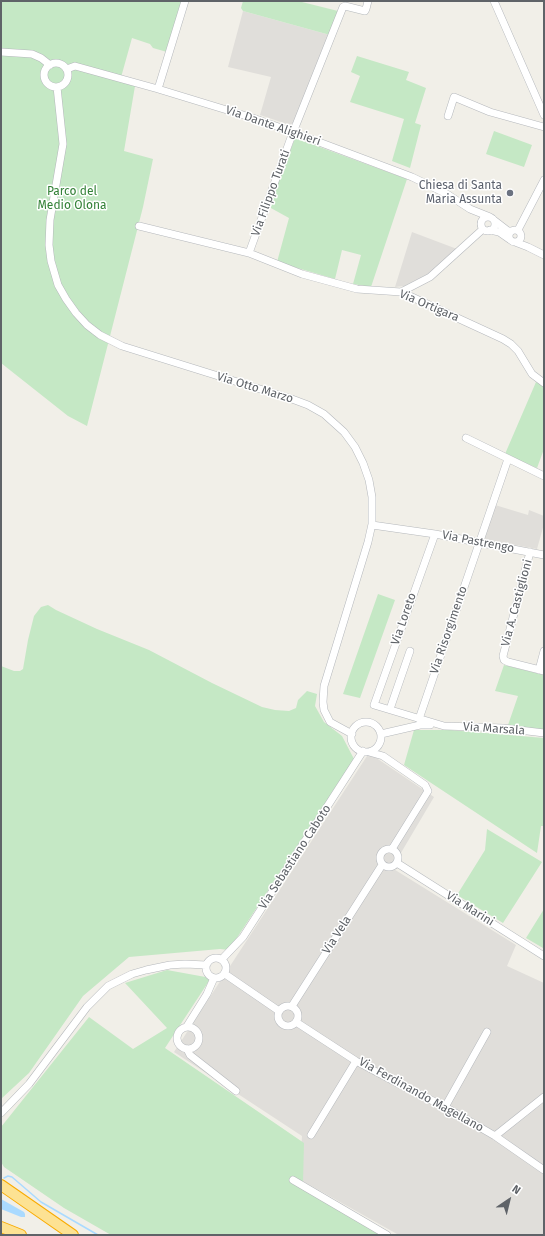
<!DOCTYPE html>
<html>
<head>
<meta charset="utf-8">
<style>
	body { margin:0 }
	#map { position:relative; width:545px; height:1236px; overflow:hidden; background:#f1efe8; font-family:"Fira Sans",sans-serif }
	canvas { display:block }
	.frame { position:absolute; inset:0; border:2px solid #5f6368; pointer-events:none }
	.north { position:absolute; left:489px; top:1180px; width:40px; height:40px; -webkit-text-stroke:3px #fff; paint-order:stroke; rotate:35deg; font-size:11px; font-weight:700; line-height:16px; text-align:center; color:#5f6368 }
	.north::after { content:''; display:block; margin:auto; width:14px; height:18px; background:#5f6368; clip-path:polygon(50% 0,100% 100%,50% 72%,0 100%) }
</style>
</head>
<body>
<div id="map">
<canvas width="545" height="1236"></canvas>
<div class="frame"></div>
<div class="north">N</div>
</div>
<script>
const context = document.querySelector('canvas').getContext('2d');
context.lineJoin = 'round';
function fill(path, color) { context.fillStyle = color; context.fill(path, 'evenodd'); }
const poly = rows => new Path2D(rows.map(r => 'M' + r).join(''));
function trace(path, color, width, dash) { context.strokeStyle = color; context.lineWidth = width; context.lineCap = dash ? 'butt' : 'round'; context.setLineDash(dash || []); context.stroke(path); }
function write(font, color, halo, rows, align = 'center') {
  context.font = font + ' "Fira Sans",sans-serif'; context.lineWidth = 3; context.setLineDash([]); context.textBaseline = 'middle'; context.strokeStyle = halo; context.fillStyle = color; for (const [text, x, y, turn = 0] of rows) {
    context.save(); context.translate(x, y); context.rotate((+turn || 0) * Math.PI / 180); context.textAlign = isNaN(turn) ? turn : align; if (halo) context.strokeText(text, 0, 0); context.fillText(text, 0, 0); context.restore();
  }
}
fill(poly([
	[243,11,330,35,294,123,290,125,260,115,271,77,228,67],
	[412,232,457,249,428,274,404,286,395,287],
	[495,505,528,515,529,510,544,516,544,524,537,549,484,539],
	[369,753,434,797,392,868,516,945,507,966,544,983,544,1235,397,1235,397,1234,299,1179,302,1136,174,1052]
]), '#e0deda');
fill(poly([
	[1,1,182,1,167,52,153,48,150,44,132,38,120,81,135,86,124,151,153,159,143,207,87,426,68,416,1,363],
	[243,1,298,1,338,11,330,35,243,11,241,8],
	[357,56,409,72,406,80,426,88,415,123,421,125,410,168,392,161,404,119,350,102,360,76,351,72],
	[494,131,532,145,524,167,486,154],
	[295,138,407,179,371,287,353,284,361,255,342,250,335,279,277,262,289,218,269,207],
	[536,382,544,385,544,449,537,468,505,454],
	[378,594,395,600,360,698,343,694],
	[48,605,56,610,97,629,149,650,212,683,262,707,275,710,289,711,296,708,298,700,307,691,317,694,315,706,324,722,342,736,354,759,229,950,220,949,129,957,83,996,29,1073,1,1099,1,666,14,671,20,671,23,669,28,640,34,616,41,607],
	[504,665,544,675,544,730,508,725,518,696,495,691],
	[414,730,450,730,544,738,544,826,541,826,537,853,404,765],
	[487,829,542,862,503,923,457,895,485,850],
	[544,909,544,948,543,948,526,938],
	[167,970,211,978,165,1048,304,1143,303,1183,391,1235,111,1235,64,1208,4,1167,1,1162,1,1127,89,1017,133,1049,167,1028,125,983]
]), '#c5e8c5');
fill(poly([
	[1,1199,24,1212,25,1214,25,1217,21,1217,1,1209]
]), '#aadaff');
trace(poly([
	[4,1178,8,1176,12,1177,41,1202,98,1235]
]), '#aadaff', 1.5);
const minor = poly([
	[494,1,544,115],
	[1,52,32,54,41,58,50,65],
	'44 75a12 12 0 1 1 24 0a12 12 0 1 1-24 0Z',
	[67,69,75,66,158,89,253,118,287,130,412,177,447,194,470,209,490,217],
	[57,87,63,144,50,220,49,245,51,261,58,285,66,299,76,313,87,325,100,335,122,346,292,399,308,405,324,414,344,432,355,447,363,463,369,480,372,497,372,524,368,542,324,686,323,702,324,710,330,722,352,734],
	[158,89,185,1],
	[448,116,454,97,490,112,544,127],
	'481 224a7 7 0 1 1 14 0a7 7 0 1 1-14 0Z',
	[495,221,508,231,511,231],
	[139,226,249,253,302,274,357,289,401,292,503,339,511,344,518,351,532,374,544,383],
	'509 236a6 6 0 1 1 12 0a6 6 0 1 1-12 0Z',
	[490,230,499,232,509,239],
	[518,230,544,180],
	[515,242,528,247,544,255],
	[249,253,293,132,296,125,343,7,345,6,365,11,366,9,368,1],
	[401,292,430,277,483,229],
	[466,438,544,476],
	[372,525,435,534,544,555],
	[435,534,374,705,444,726,503,728,544,733],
	[530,552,503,656,504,660,508,662,544,671],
	[539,670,544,651],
	[390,709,410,651],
	[419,719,508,459],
	'351 737a15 15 0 1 1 30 0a15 15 0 1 1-30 0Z',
	[381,734,420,725,430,725],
	[369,752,383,756,425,785,428,791,392,849],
	'380 858a9 9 0 1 1 18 0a9 9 0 1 1-18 0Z',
	[397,863,544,956],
	'206 968a10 10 0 1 1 20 0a10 10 0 1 1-20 0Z',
	[222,959,243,937,363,751],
	[225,974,279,1011],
	'278 1016a10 10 0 1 1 20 0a10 10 0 1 1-20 0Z',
	[292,1006,382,865],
	[296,1022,356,1061,399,1084,445,1107,495,1136,544,1170],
	[187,1026,207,994,214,978],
	'177 1038a11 11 0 1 1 22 0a11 11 0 1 1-22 0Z',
	[187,1049,190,1055,236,1091],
	[445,1107,487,1032],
	[1,1113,29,1084,87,1007,108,986,132,974,146,970,170,965,185,964,206,965],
	[311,1135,356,1061],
	[495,1136,544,1097],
	[293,1180,387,1235]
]);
const highway = poly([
	[1,1185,73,1235],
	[1,1227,21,1235]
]);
trace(minor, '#b5b8bc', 8);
trace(highway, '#f9ab00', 12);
trace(minor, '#fff', 7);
trace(highway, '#fde293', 10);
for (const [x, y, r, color] of [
	[510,193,4,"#6b7280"]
]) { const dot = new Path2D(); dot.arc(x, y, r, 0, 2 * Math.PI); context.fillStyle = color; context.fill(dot); trace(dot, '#fff', 1.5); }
write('12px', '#5f6368', '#fff', [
	["Via Dante Alighieri",273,126,19],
	["Via Filippo Turati",271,193,-70],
	["Via Ortigara",429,306,23],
	["Via Otto Marzo",255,388,17],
	["Via Pastrengo",478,542,11],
	["Via A. Castiglioni",517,603,-75],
	["Via Loreto",404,619,-71],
	["Via Risorgimento",449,630,-71],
	["Via Marsala",494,729,4],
	["Via Sebastiano Caboto",295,857,-57],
	["Via Marini",470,909,32],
	["Via Vela",337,935,-57],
	["Via Ferdinando Magellano",421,1095,29]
]);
write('12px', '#5b616d', '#fff', [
	["Chiesa di Santa",502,186],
	["Maria Assunta",502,200]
], 'right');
write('12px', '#348238', '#fff', [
	["Parco del",72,192],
	["Medio Olona",72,206]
]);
</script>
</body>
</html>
